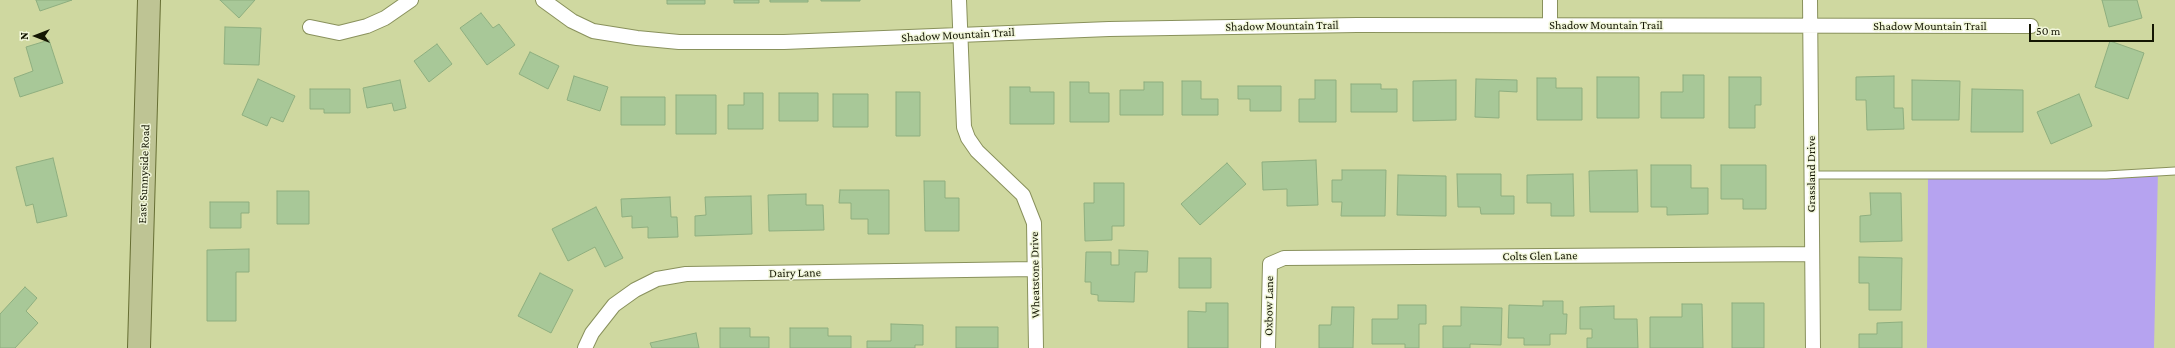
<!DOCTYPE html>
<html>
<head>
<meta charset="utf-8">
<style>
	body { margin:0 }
	#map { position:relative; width:2175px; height:348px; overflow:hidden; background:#cfd8a0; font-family:"Crimson Pro",serif }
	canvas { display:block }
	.north { position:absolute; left:16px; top:16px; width:40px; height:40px; -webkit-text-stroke:3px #f1f6da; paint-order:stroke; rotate:270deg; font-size:11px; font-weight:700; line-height:16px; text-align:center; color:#141603 }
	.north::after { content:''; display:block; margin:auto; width:14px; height:18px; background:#141603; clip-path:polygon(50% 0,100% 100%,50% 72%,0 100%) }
	.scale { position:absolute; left:2029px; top:24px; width:125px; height:18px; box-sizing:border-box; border:2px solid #141603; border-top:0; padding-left:5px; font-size:12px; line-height:14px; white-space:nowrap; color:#141603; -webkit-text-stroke:3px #f1f6da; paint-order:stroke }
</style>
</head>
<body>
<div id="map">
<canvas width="2175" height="348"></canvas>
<div class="north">N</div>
<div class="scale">50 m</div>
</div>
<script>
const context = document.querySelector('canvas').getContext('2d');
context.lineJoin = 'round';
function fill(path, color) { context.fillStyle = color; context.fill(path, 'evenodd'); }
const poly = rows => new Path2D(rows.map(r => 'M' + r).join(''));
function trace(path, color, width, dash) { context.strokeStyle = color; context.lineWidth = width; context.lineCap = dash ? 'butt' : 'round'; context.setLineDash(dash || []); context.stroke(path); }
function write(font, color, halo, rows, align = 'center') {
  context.font = font + ' "Crimson Pro",serif'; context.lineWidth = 3; context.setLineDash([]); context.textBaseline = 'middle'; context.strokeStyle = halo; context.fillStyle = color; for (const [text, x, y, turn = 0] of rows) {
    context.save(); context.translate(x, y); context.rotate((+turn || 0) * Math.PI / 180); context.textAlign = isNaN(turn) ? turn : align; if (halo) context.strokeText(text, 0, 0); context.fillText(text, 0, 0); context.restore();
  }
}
fill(poly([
	[2158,171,2154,348,1927,348,1928,175]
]), '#b6a3f0');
const building = poly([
	[36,0,72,0,40,11,36,0],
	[220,0,255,0,239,18,220,0],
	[667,0,705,0,705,4,667,4,667,0],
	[734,0,759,0,759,3,734,3,734,0],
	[770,0,808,0,808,2,770,2,770,0],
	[821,0,860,0,860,1,821,1,821,0],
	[2102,0,2137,0,2142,18,2109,27,2102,0],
	[481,13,493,28,499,24,515,45,487,65,460,28,481,13],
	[225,27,261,28,259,65,224,64,225,27],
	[49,40,63,83,20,97,14,78,33,71,26,47,49,40],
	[2110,41,2144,53,2128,99,2095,87,2110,41],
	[437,44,452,64,429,82,414,61,437,44],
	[530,52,559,66,548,89,519,74,530,52],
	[1683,75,1704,75,1704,118,1661,118,1661,92,1683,92,1683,75],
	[574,76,608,87,600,111,567,100,574,76],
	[1894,76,1894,108,1903,108,1904,129,1867,130,1866,100,1856,100,1856,77,1894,76],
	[1597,77,1639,77,1639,118,1597,118,1597,77],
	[1729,77,1761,77,1761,105,1755,105,1755,128,1729,128,1729,77],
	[1537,78,1556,78,1556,88,1582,88,1582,120,1537,120,1537,78],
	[258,79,295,96,283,122,271,117,267,126,242,115,258,79],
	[1476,79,1517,80,1517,92,1499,91,1499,118,1475,117,1476,79],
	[400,80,406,108,394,111,392,103,367,108,363,88,400,80],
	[1315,80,1336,80,1336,122,1299,122,1299,99,1315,99,1315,80],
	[1456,80,1456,120,1413,121,1413,81,1456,80],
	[1912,80,1960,81,1959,120,1912,120,1912,80],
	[1182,81,1201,81,1201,99,1218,99,1218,115,1182,115,1182,81],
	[1070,82,1089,82,1089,93,1109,93,1109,122,1070,122,1070,82],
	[1144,82,1163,82,1163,115,1120,115,1120,90,1144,90,1144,82],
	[1351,84,1381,84,1381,89,1397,89,1397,112,1351,112,1351,84],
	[1238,86,1281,86,1281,111,1250,111,1250,99,1238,99,1238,86],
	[1010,87,1030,87,1030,92,1054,92,1054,124,1010,124,1010,87],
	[310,89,350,89,350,113,324,113,324,109,310,109,310,89],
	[1972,89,2023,90,2023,132,1971,132,1972,89],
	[896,92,920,92,920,136,896,136,896,92],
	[744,93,763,93,763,129,728,129,728,105,744,105,744,93],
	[779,93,818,93,818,121,779,121,779,93],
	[833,94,868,94,868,127,833,127,833,94],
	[2079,94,2092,126,2051,144,2037,112,2079,94],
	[676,95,716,95,716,134,676,134,676,95],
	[621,97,665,97,665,125,621,125,621,97],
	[53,158,67,216,37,223,33,204,26,206,16,167,53,158],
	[1316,160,1318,205,1287,206,1287,189,1263,190,1262,162,1316,160],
	[1227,163,1246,184,1200,225,1181,204,1227,163],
	[1651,165,1691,165,1691,188,1708,188,1708,214,1667,215,1667,207,1651,207,1651,165],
	[1721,165,1766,165,1766,209,1743,209,1743,199,1721,199,1721,165],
	[1342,170,1386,170,1385,216,1341,216,1342,202,1332,202,1332,180,1342,180,1342,170],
	[1637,170,1638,212,1590,212,1589,171,1637,170],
	[1457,174,1501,174,1501,196,1514,196,1514,214,1481,214,1480,207,1458,207,1457,174],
	[1573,174,1574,216,1551,216,1551,203,1527,203,1527,175,1573,174],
	[1398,175,1446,176,1446,216,1397,215,1398,175],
	[924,181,945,181,945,198,959,198,959,231,925,231,924,181],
	[1094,183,1124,183,1124,226,1112,226,1112,240,1085,241,1084,203,1094,203,1094,183],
	[840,190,889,190,889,234,868,234,868,219,851,219,851,203,839,203,840,190],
	[277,191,309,191,309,224,277,224,277,191],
	[1870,193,1901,193,1902,241,1860,242,1860,216,1871,215,1870,193],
	[806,194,806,205,823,205,824,230,769,231,768,195,806,194],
	[751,196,752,234,695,236,695,216,706,215,705,197,751,196],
	[670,197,671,217,677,217,678,237,648,238,648,227,632,228,632,216,622,217,621,199,670,197],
	[210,202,249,202,249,213,241,213,241,228,210,228,210,202],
	[596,207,623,258,605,267,595,247,568,261,552,229,596,207],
	[249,249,249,272,236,272,236,321,207,321,207,250,249,249],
	[1119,250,1148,251,1147,272,1135,272,1134,302,1098,301,1098,295,1091,294,1091,282,1085,282,1086,252,1111,252,1111,265,1119,265,1119,250],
	[1859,257,1902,258,1901,310,1869,310,1869,283,1859,283,1859,257],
	[1179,258,1211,258,1211,288,1179,288,1179,258],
	[540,273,573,290,551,333,518,316,540,273],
	[25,287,37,298,26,311,38,323,15,348,0,348,0,314,25,287],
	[1543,301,1563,301,1563,314,1567,314,1566,334,1550,334,1550,345,1524,345,1524,338,1508,338,1509,305,1543,306,1543,301],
	[1206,303,1228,303,1228,348,1188,348,1188,311,1206,312,1206,303],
	[1732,303,1764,303,1764,348,1732,348,1732,303],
	[1682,304,1702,304,1703,348,1650,348,1650,317,1682,317,1682,304],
	[1398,305,1426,305,1426,324,1419,324,1419,348,1405,348,1405,344,1372,344,1372,319,1398,319,1398,305],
	[1614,306,1614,319,1637,319,1638,348,1587,348,1587,338,1592,338,1592,329,1580,329,1580,307,1614,306],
	[1332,307,1354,307,1353,348,1319,348,1319,325,1331,325,1332,307],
	[1461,307,1502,308,1501,345,1470,344,1470,348,1443,348,1443,326,1461,326,1461,307],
	[1902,322,1902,348,1859,348,1859,334,1877,334,1877,323,1902,322],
	[891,324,923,325,923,345,915,345,915,348,867,348,867,341,891,341,891,324],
	[956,327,998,327,998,348,956,348,956,327],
	[720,328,750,328,750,337,769,337,769,348,720,348,720,328],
	[790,328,828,328,828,336,851,336,851,348,790,348,790,328],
	[696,333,699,348,652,348,650,343,696,333]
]);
fill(building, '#a8c898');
trace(building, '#8eae7f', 1);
const lane = poly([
	[1811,175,2106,175,2175,171]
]);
const street = poly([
	[543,0,572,21,593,31,637,38,679,42,784,42,1109,29,1357,25,2031,26],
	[959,0,964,127,968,138,977,151,1023,195,1034,223,1036,348],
	[1550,0,1550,25],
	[1810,0,1813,348],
	[310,27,339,33,367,26,385,18,411,0],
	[585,348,592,333,614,305,635,290,657,279,686,274,1035,269],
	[1268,348,1270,264,1284,258,1811,254]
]);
const primary = poly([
	[139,348,149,0]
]);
trace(lane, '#89915c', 9);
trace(street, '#89915c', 16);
trace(primary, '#666e33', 24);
trace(lane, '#fff', 7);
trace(street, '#fff', 14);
trace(primary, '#bec494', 22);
write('12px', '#141603', '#f1f6da', [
	["Shadow Mountain Trail",1606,25],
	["Shadow Mountain Trail",1282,26,-1],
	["Shadow Mountain Trail",1930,26],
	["Shadow Mountain Trail",958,35,-3],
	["East Sunnyside Road",144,174,-88],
	["Grassland Drive",1811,174,-90],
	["Colts Glen Lane",1540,256,-1],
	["Dairy Lane",795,273,-1],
	["Wheatstone Drive",1035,275,-91],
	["Oxbow Lane",1269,306,-89]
]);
</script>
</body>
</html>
